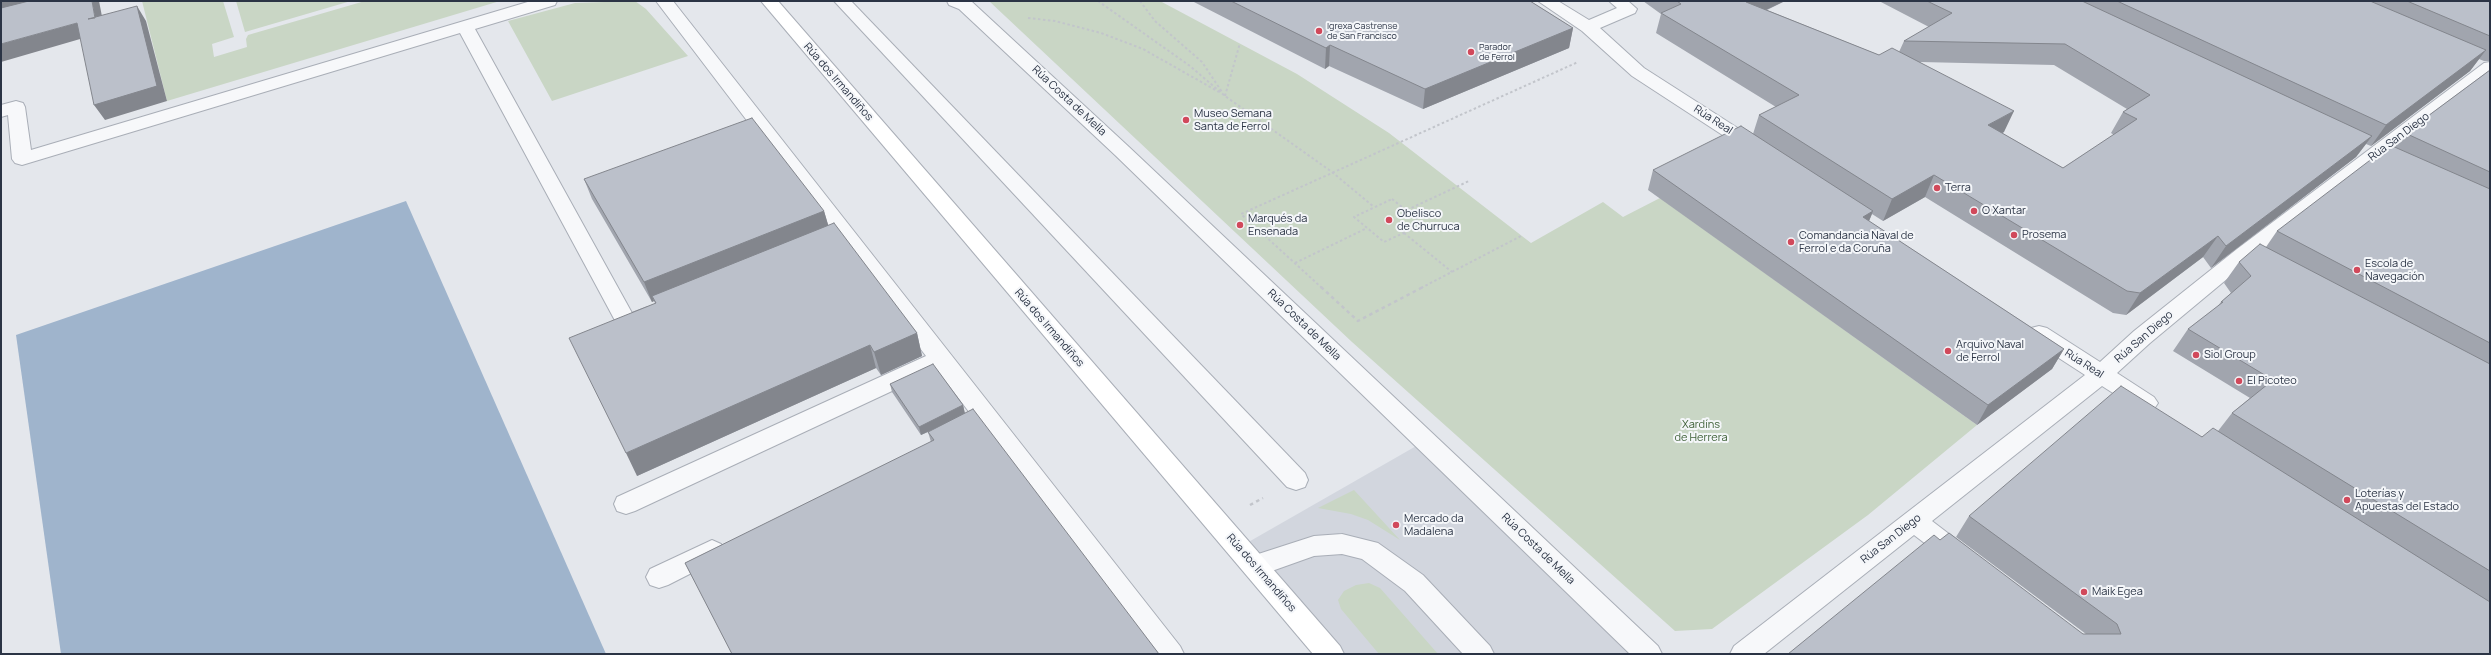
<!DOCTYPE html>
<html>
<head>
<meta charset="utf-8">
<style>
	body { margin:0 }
	#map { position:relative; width:2491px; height:655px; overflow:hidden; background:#e4e7ec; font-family:Manrope,sans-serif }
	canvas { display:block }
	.frame { position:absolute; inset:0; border:2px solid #2b3445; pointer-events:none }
</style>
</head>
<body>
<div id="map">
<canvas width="2491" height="655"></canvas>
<div class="frame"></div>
</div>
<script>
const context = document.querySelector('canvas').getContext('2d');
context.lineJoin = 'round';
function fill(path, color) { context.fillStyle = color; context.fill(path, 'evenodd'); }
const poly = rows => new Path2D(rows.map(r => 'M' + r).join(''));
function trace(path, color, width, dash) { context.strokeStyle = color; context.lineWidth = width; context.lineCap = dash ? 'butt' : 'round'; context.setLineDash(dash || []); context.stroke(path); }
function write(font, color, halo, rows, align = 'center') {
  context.font = font + ' Manrope,sans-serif'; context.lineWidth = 4; context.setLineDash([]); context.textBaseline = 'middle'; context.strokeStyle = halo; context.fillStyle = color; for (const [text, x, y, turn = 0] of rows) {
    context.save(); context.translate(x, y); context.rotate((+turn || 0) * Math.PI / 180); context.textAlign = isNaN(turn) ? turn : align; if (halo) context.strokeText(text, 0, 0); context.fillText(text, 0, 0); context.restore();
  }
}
fill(poly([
	[1425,441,1648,654,1330,654,1238,548]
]), '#d2d6de');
fill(poly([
	[142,1,223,1,234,37,212,44,214,57,247,47,246,39,248,35,365,1,500,1,167,101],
	[236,1,351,1,245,32],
	[635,1,646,9,688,56,552,101,508,21,575,3],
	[989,1,1160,1,1297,74,1389,133,1531,243,1603,202,1623,217,1660,198,1977,425,1868,515,1712,629,1675,631,1352,342],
	[1354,490,1400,540,1368,520,1351,514,1318,508],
	[1369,583,1380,588,1438,654,1379,654,1341,609,1338,600,1344,591,1356,585]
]), '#c9d6c5');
fill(poly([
	[406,201,606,654,61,654,16,335]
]), '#9fb4cc');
const service = poly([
	[531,1,557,1,555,5,475,29,632,313,648,307,656,310,659,315,656,320,635,328,627,331,619,328,460,33,22,165,15,163,12,159,8,115,1,117,1,105,16,101,23,103,25,107,31,150,531,1],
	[656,1,673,1,1180,646,1184,654,1154,654,937,370,635,511,626,514,617,511,614,504,617,497,926,356,656,1],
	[1342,534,1378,543,1423,575,1490,646,1494,654,1463,654,1405,591,1362,559,1342,554,1314,556,1255,577,1246,574,1242,566,1246,558,1314,536,1342,534],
	[712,540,721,544,725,551,721,558,668,585,659,588,650,585,646,577,650,569,712,540]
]);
const pedestrian = poly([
	[834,1,851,1,1305,473,1308,480,1305,487,1296,490,1287,487,834,1]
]);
const minor = poly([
	[947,1,971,1,1129,147,1658,646,1662,654,1630,654,1115,155,959,9,949,5,947,1],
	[1538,1,1558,1,1589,20,1617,8,1609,1,1628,1,1637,9,1635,13,1600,28,1644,68,1761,143,1764,147,1761,151,1747,151,1632,76,1582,31,1538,1],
	[2490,62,2490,76,2251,259,2150,343,2117,373,2154,397,2158,403,2154,409,2146,412,2138,409,2102,386,1932,521,1966,547,1970,554,1966,561,1957,565,1948,561,1914,535,1764,654,1730,654,1734,646,2085,375,2031,340,2028,334,2031,328,2039,326,2047,328,2100,362,2134,331,2237,249,2484,63,2490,62]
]);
const secondary = poly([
	[761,1,778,1,1340,646,1344,654,1313,654,761,1]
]);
trace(service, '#a9aeb7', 2);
trace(pedestrian, '#a9aeb7', 2);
trace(minor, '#a9aeb7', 2);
trace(secondary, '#a9aeb7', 2);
trace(poly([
	[1098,1,1190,66,1225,96,1332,172,1374,207],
	[1140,1,1155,21,1202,62,1222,92],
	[1028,18,1055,21,1101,33,1143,49,1219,92],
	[1225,96,1240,43],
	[1392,199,1423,224,1384,242,1354,217,1392,199],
	[1407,210,1469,181],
	[1404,233,1452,272],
	[1295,263,1367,228],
	[1322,288,1241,214,1578,62],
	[1421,288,1521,236]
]), '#c2c5cb', 2, [2.5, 2.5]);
trace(poly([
	[1321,287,1358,321,1423,287],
	[1250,505,1263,498]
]), '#c2c5cb', 2.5, [3.5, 3.5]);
fill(service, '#f7f8fa');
fill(pedestrian, '#f7f8fa');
fill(minor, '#f7f8fa');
fill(secondary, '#fff');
fill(poly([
	[1192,1,1530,1,1573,28,1569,48,1423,109,1329,66,1325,69],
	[1643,1,1785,1,1767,10,1879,55,1899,52,1904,41,1929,27,1879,1,2490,1,2490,61,2484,61,2479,59,2470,71,2371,146,2366,144,2356,157,2211,268,2203,257,2126,315,2113,313,1925,197,1883,221,1872,214,1869,221,2064,349,2052,369,1977,425,1648,190,1653,170,1753,134,1759,115,1776,107,1656,33,1661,14],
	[1920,62,2054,65,2127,109,2123,112,2111,133,2114,135,2063,168,2002,133,2004,132],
	[2490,70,2490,654,1788,654,1940,540,2083,634,2086,634,1956,537,1969,516,2218,431,2232,413,2250,398,2173,351,2188,329,2217,307,2221,302,2231,293,2224,283,2239,262,2266,247,2277,231,2395,147,2405,133],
	[584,179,824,211,828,225,917,333,922,356,881,375,876,368,637,476,655,303,654,301,652,302,592,199],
	[890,384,963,405,965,414,1159,654,732,654,685,563,931,442,928,432,921,435,892,392]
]), '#a1a5ae');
fill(poly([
	[1,1,43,1,1,12],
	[92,1,99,1,105,32,95,18],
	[1747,1,1785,1,1740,22,1746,2],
	[137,6,146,21,167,101,105,120,94,105],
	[77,23,87,37,1,62,1,44],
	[1573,28,1569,48,1423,109,1425,89],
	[1330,45,1329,66,1325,69,1326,48],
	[2486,50,2470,71,2371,146,2386,125],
	[2014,111,2004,132,1978,146,1988,125],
	[2372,136,2356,157,2211,268,2226,246],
	[1934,175,1925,197,1883,221,1892,199],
	[824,211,830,231,652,296,654,301,652,302,644,282],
	[1873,211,1865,231,1863,217],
	[2218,236,2203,257,2126,315,2140,293],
	[917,333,922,356,881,375,874,352],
	[870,345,876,368,637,476,626,453],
	[2064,349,2052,369,1977,425,1988,405],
	[963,405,965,414,921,435,919,427]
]), '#83868d');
const building = poly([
	[29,1,92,1,95,18,88,19,137,6,157,86,94,105,77,23,1,44,1,8,29,1],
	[1231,1,1530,1,1573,28,1425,89,1330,45,1326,48,1231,1],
	[1677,1,1747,1,1746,2,1879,55,1892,48,2014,111,1988,125,2063,168,2137,119,2123,112,2150,95,2065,44,1904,41,1952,13,1927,1,2082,1,2372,136,2226,246,2218,236,2140,293,2127,291,1934,175,1892,199,1759,115,1799,95,1661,13,1681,4,1677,1],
	[2117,1,2370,1,2486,50,2386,125,2117,1],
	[2407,1,2490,1,2490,36,2407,1],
	[2490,70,2490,172,2405,133,2490,70],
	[752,118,824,211,644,282,584,179,752,118],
	[1741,126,1873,211,1863,217,2064,349,1988,405,1653,170,1741,126],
	[2390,145,2490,189,2490,343,2277,231,2390,145],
	[834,223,917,333,874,352,870,345,626,453,569,338,656,303,652,296,834,223],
	[2260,244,2490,364,2490,571,2232,413,2273,380,2188,329,2223,302,2221,302,2251,276,2239,262,2260,244],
	[933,364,963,405,919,427,890,384,933,364],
	[2121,386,2202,437,2213,428,2490,602,2490,654,1788,654,1934,535,1940,540,1949,533,2083,634,2121,634,2117,624,1969,516,2121,386],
	[973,409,1159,654,732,654,685,563,934,440,928,432,973,409]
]);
fill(building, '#bbc0ca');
trace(building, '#83868d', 1);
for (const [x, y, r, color] of [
	[1319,31,4,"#d1495b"],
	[1471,52,4,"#d1495b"],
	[1186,120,4,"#d1495b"],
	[1937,188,4,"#d1495b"],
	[1974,211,4,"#d1495b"],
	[1389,220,4,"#d1495b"],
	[1240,225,4,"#d1495b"],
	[2014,235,4,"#d1495b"],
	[1791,242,4,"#d1495b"],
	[2357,270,4,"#d1495b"],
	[1948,351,4,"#d1495b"],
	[2196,355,4,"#d1495b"],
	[2239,381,4,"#d1495b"],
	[2347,500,4,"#d1495b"],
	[1396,525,4,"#d1495b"],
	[2084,592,4,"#d1495b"]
]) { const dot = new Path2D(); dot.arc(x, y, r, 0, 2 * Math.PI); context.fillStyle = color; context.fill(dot); trace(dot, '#f4f6f9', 1.5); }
write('9px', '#2b3445', '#f4f6f9', [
	["Igrexa Castrense",1327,26],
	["de San Francisco",1327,36],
	["Parador",1479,47],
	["de Ferrol",1479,57]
], 'left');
write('11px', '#2b3445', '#f4f6f9', [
	["Rúa dos Irmandiños",838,82,49],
	["Rúa Costa de Mella",1069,101,43],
	["Rúa Real",1713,120,33],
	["Rúa San Diego",2399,137,-37],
	["Rúa Costa de Mella",1304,325,44],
	["Rúa dos Irmandiños",1049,328,49],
	["Rúa San Diego",2144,337,-41],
	["Rúa Real",2084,364,33],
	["Rúa San Diego",1891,539,-38],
	["Rúa Costa de Mella",1538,549,44],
	["Rúa dos Irmandiños",1261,573,49]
]);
write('11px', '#2b3445', '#f4f6f9', [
	["Museo Semana",1194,114],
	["Santa de Ferrol",1194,127],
	["Terra",1945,188],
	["O Xantar",1982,211],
	["Obelisco",1397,214],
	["de Churruca",1397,227],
	["Marqués da",1248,219],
	["Ensenada",1248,232],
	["Prosema",2022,235],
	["Comandancia Naval de",1799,236],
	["Ferrol e da Coruña",1799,249],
	["Escola de",2365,264],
	["Navegación",2365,277],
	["Arquivo Naval",1956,345],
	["de Ferrol",1956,358],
	["Siol Group",2204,355],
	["El Picoteo",2247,381],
	["Loterías y",2355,494],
	["Apuestas del Estado",2355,507],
	["Mercado da",1404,519],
	["Madalena",1404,532],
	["Maik Egea",2092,592]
], 'left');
write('11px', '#3f6138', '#f4f6f9', [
	["Xardíns",1701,425],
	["de Herrera",1701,438]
]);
</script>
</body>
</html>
